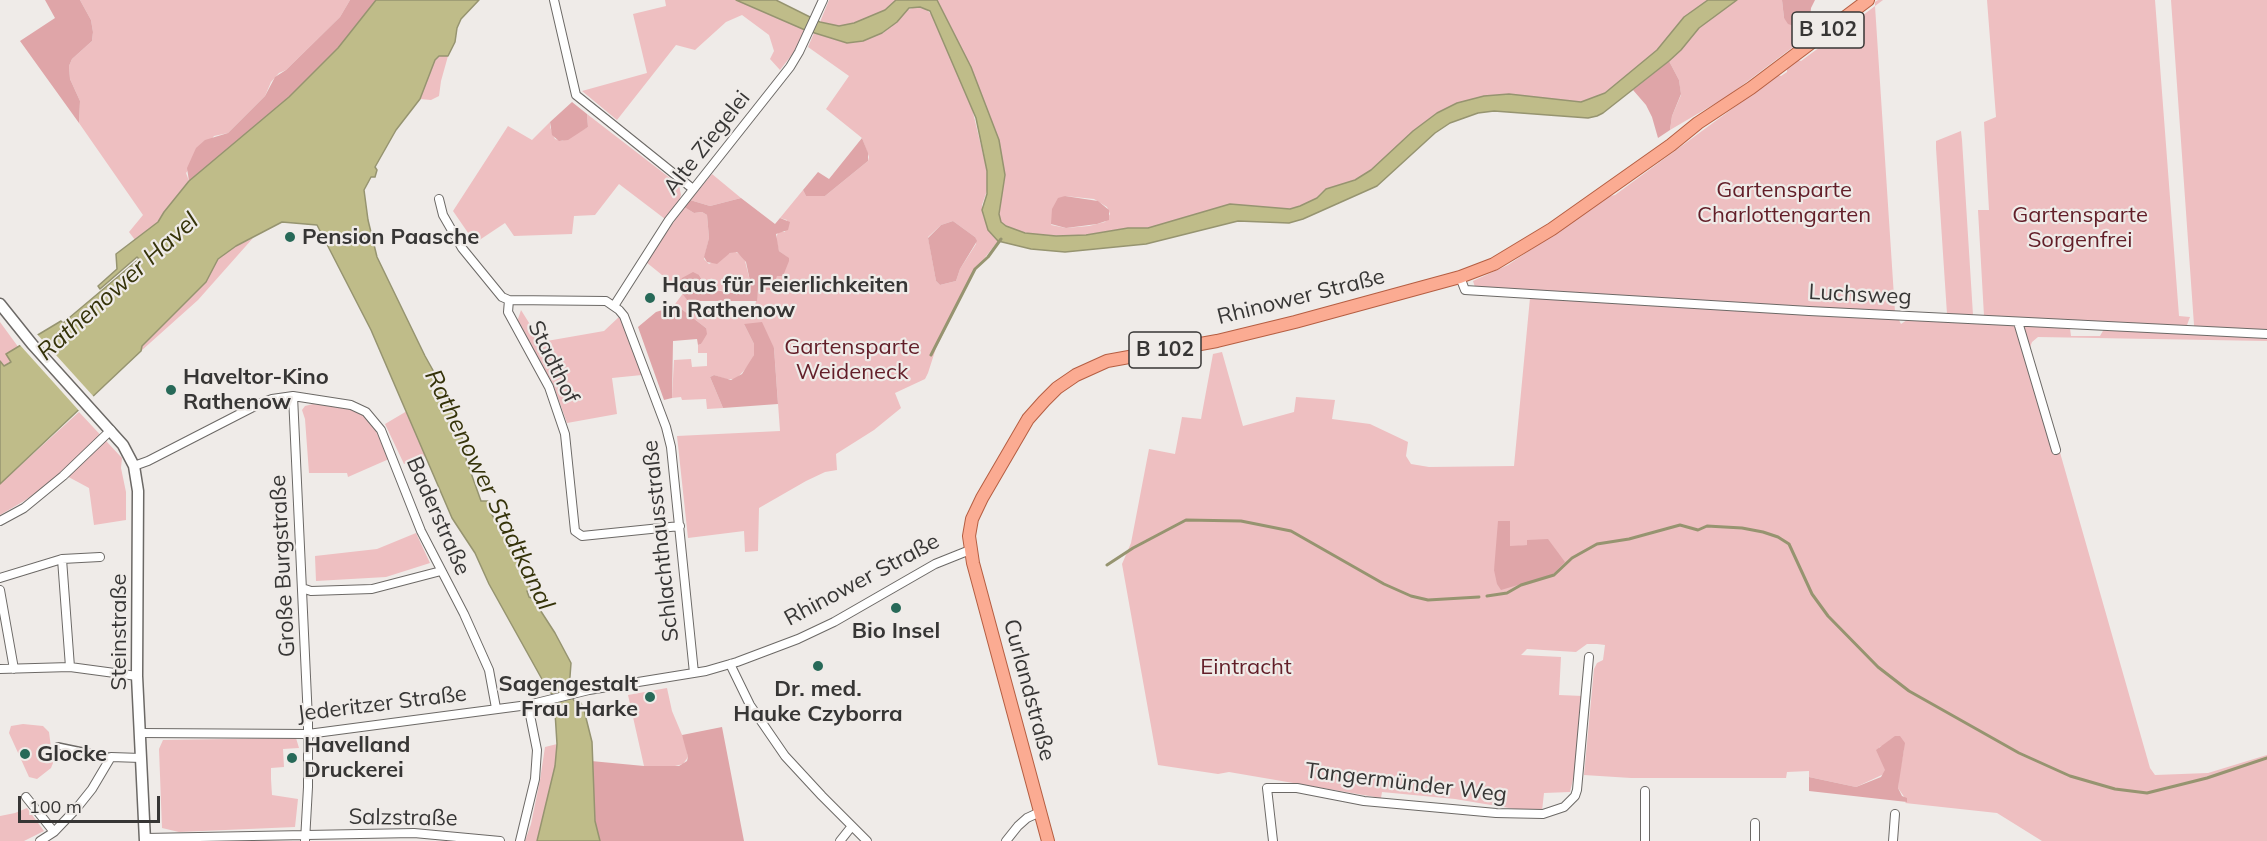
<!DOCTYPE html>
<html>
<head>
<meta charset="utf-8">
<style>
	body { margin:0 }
	#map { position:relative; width:2267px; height:841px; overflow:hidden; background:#efebe8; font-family:Mulish,sans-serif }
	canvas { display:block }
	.scale { position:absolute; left:18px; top:796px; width:142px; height:27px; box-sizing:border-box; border:3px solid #373635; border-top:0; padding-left:8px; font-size:18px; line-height:21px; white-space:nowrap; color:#373635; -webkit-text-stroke:4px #efebe8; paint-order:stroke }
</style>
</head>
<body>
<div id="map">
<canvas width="2267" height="841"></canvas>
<div class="scale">100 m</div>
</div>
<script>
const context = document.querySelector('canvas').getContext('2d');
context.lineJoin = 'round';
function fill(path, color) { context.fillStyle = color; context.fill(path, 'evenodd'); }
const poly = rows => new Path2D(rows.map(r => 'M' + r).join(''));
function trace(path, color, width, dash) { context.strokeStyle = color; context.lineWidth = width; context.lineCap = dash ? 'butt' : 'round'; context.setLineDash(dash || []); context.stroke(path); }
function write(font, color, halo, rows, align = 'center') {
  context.font = font + ' Mulish,sans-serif'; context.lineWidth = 4.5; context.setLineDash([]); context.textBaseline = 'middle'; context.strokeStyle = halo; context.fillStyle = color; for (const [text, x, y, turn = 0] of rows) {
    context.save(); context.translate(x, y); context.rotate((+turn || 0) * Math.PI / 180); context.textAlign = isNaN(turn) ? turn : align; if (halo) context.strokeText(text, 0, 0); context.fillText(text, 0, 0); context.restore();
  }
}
fill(poly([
	[80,0,350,0,340,17,286,70,279,73,271,82,265,96,228,133,214,136,186,173,189,181,164,212,158,222,135,240,129,232,143,215,79,123,80,101,70,79,69,66,72,59,92,41,93,32,91,20],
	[665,0,736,0,805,30,794,52,780,70,770,59,774,51,769,35,742,15,726,22,695,50,676,45,617,120,582,91,647,73,633,14,666,6],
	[829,0,896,0,885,10,854,23,839,26,820,22],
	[937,0,1708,0,1684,17,1657,50,1605,93,1581,102,1509,94,1484,96,1457,103,1437,113,1413,131,1371,170,1355,180,1322,192,1317,198,1300,206,1290,209,1230,204,1148,228,1128,228,1086,235,1056,236,1025,233,1006,226,1001,222,999,214,1005,175,999,140,971,67],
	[1065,196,1094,199,1107,207,1110,214,1105,222,1089,226,1066,228,1051,225],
	[1737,0,1782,0,1784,18,1797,27,1810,18,1809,35,1728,96,1670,130,1672,116,1681,95,1679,80,1669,61,1681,50,1699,28],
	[1878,0,1883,0,1875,6,1895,312,1475,287,1473,281,1508,265,1610,196,1615,195,1778,75,1781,76,1787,72,1787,68,1798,60,1801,61,1820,47,1820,43,1835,32,1837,34,1842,31,1840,28,1856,17,1858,19,1875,6,1875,2],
	[1987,0,2155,0,2179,316,2190,317,2187,325,2185,327,1984,316,1978,210,1989,210,1984,122,1996,117],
	[2171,0,2267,0,2267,331,2195,327,2194,325],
	[915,7,926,9,933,16,971,104,987,171,988,188,982,205,983,216,992,235,998,241,976,269,936,348,928,373,925,379,895,393,901,408,874,430,836,454,837,470,825,472,806,481,759,508,758,551,745,552,744,531,688,538,677,436,780,431,774,348,744,324,754,344,754,355,751,363,736,379,726,379,714,375,710,377,723,408,707,409,706,399,682,400,681,397,672,398,674,360,691,359,692,367,707,366,707,353,698,353,698,345,701,344,706,328,675,304,684,292,688,301,688,310,754,312,758,290,777,276,787,257,779,251,776,239,778,232,785,232,787,220,780,218,803,190,806,196,825,196,868,161,869,157,862,138,826,109,849,76,808,47,814,33,847,43,857,42,883,33,897,22,905,11],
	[953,221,975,237,976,244,960,269,956,281,940,285,936,281,928,237,941,225],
	[439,56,448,56,441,81,439,96,431,100,420,99,435,60],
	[587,114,679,185,681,195,679,201,665,219,619,184,595,215,574,216,572,234,514,236,505,223,475,243,453,211,508,126,532,140,550,122,550,127,555,139,562,141,588,127],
	[1961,131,1962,140,1973,315,1947,314,1936,148,1936,141],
	[712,174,741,198,710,206,690,200],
	[684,207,694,213,702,212,707,215,709,238,704,259,709,264,734,251,744,257,750,281,750,288,745,293,715,290,704,283,699,275,679,283,678,288,646,262],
	[253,238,198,300,141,351,142,346,206,282,218,259,236,246],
	[1530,298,1898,318,1901,324,1907,320,2014,324,2016,326,2059,449,2150,768,2155,775,2208,773,2267,755,2267,841,2042,841,1997,813,1905,803,1907,801,1898,788,1899,776,1904,749,1893,738,1883,746,1879,747,1886,771,1884,774,1856,787,1809,777,1809,771,1787,772,1786,778,1631,778,1584,775,1594,669,1597,663,1603,660,1605,645,1597,644,1587,644,1576,652,1527,649,1521,655,1561,657,1559,695,1583,696,1575,771,1570,792,1544,793,1542,811,1527,811,1455,799,1382,792,1381,798,1229,772,1218,774,1158,765,1122,564,1131,543,1149,449,1175,454,1182,417,1201,419,1213,354,1222,352,1243,426,1294,412,1296,397,1335,400,1332,419,1370,424,1408,442,1406,456,1411,464,1429,467,1514,466],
	[1510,521,1510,547,1527,545,1527,540,1538,579,1494,570],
	[521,310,541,342,604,331,620,316,642,375,612,378,617,414,567,423,553,384,517,322],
	[0,322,19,348,6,353,11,361,4,366,0,361],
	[2025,325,2070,328,2071,336,2100,336,2104,329,2267,338,2267,341,2038,337,2032,342,2029,350,2024,330],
	[313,404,349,409,366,417,375,429,389,459,348,477,347,473,309,473,305,419,302,410,305,406],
	[407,411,426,456,404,464,385,424],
	[79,412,122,458,121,468,126,492,126,520,94,525,89,488,63,474,24,501,0,515,0,484],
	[416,533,430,563,386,577,316,581,315,556,377,549],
	[667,688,672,711,685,742,688,757,683,764,675,766,644,766,628,695],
	[23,724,43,726,49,732,53,763,51,768,37,779,29,777,9,733,11,726],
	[296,738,299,748,283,749,284,767,271,768,271,779,272,795,298,799,295,827,179,832,162,828,159,749,163,740],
	[557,744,555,766,537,841,525,841,531,824,540,780,545,747],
	[27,808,44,831,24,841,0,841,0,816,15,813]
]), '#eebfc1');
fill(poly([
	[45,0,80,0,91,20,93,32,92,41,72,59,69,66,70,79,80,101,79,123,20,41,55,18],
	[350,0,376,0,338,48,289,97,189,181,187,168,196,148,205,140,228,133,265,96,275,77,286,70,340,17],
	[1782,0,1815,0,1811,8,1810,18,1797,27,1788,24,1784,18],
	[1669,61,1679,80,1681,94,1672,116,1670,130,1658,138,1652,117,1646,105,1633,90],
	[572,102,587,114,588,127,568,140,559,141,552,135,550,122],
	[862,138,868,153,868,161,825,196,806,196,803,190,818,172,829,179],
	[1065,196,1098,201,1109,210,1109,220,1097,224,1066,228,1051,224,1052,209,1058,198],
	[741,198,775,224,780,218,790,222,788,230,776,234,779,251,789,258,789,261,783,276,777,276,772,290,758,290,757,301,688,301,678,288,679,283,682,278,693,272,699,275,704,283,715,290,738,294,745,293,749,289,750,281,746,262,737,252,730,253,717,264,707,262,704,257,709,238,707,215,702,212,694,213,684,207,690,200,710,206],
	[953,221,975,237,977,241,960,269,956,281,940,285,936,281,928,238,941,225],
	[675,304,706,328,707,334,701,344,698,345,697,339,673,341,672,398,664,400,638,327,656,312,672,307],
	[762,322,774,348,778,404,723,408,710,377,714,375,731,380,742,374,754,355,754,344,744,324],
	[1498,521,1510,521,1510,546,1527,545,1527,540,1548,539,1565,562,1552,575,1501,590,1497,584,1494,570],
	[722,727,744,841,600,841,595,821,591,761,644,766,679,766,687,761,688,757,682,735],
	[1895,736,1900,736,1905,743,1898,788,1902,796,1907,798,1907,802,1809,791,1809,777,1856,787,1881,777,1885,770,1876,750]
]), '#dfa5a8');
const water = poly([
	[376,0,479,0,461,19,457,28,455,42,448,56,439,56,435,60,420,99,396,130,375,167,377,170,375,177,371,177,364,190,368,220,377,257,425,356,448,397,467,452,466,459,481,501,488,501,491,513,502,532,506,532,531,589,527,591,529,597,533,599,555,633,571,663,569,690,572,698,577,704,581,703,584,710,592,742,595,821,600,841,537,841,555,766,557,744,554,696,548,690,489,584,475,553,452,518,371,330,317,225,282,222,236,246,218,259,206,282,142,346,141,351,0,484,0,361,4,366,11,362,6,354,61,321,63,323,139,259,137,257,100,289,98,286,117,269,116,254,158,222,164,212,189,181,289,97,338,48,376,0],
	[736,0,776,0,820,22,839,26,854,23,885,10,896,0,937,0,971,67,999,140,1005,175,999,214,1001,222,1006,226,1025,233,1056,236,1086,235,1128,228,1148,228,1230,204,1290,209,1300,206,1317,198,1326,189,1355,180,1371,170,1413,131,1437,113,1457,103,1484,96,1509,94,1581,102,1605,93,1657,50,1684,17,1708,0,1737,0,1699,28,1681,50,1669,61,1603,113,1597,116,1588,118,1494,111,1478,113,1450,123,1435,133,1377,186,1303,219,1289,223,1238,221,1146,244,1065,252,1031,249,998,241,988,230,982,210,987,194,987,171,976,118,930,11,920,7,909,8,897,22,882,33,863,41,847,43,805,30,736,0]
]);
fill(water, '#bfbc89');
trace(water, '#969470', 1.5);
fill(poly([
	[36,333,94,397,81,413,19,344]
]), '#efebe8');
trace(poly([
	[931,355,975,269,988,257,1001,239],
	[1107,565,1133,548,1186,520,1241,521,1291,531,1384,584,1411,596,1428,600,1479,597],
	[1487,596,1507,593,1521,585,1554,575,1572,558,1597,544,1629,539,1680,525,1698,530,1707,526,1742,528,1763,532,1778,537,1789,544,1812,594,1828,616,1878,667,1909,691,2019,753,2070,776,2115,789,2147,793,2207,778,2267,758]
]), '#969470', 3);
const pedestrian = poly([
	[58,746,111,757]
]);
const minor = poly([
	[554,0,576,95,693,189],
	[439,199,443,215,462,248,502,297,509,300,606,301,619,310,624,316,666,427,671,447,694,673],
	[1460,277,1465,290,1809,311,2267,334],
	[509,300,508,312,549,387,565,434,575,531,582,536,680,526],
	[614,306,669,220,790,67,799,52,823,0],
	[2018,322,2056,450],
	[293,396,308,720,308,787,305,841],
	[134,466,148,461,261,403,272,399,293,396,351,405,366,412,381,430,421,531,464,614,489,670,496,708],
	[0,521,24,508,63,476,111,430],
	[62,559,70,667],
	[0,578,62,559,100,557],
	[302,588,311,591,372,589,441,571],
	[0,590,14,669],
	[730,664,750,705,785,756,822,796,867,841],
	[0,669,70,667,137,676],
	[140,733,308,734,528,705,589,690,706,671,737,662,798,639,834,622,935,564,970,550],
	[1645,791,1645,841],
	[26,797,54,832],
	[1755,823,1755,841],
	[145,838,414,833,500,841],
	[40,841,54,832,76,809,92,789,111,757,141,758],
	[520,841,535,779,537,750,528,705],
	[840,841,852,826],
	[1006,841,1018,826,1027,818,1040,812],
	[1273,841,1267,788,1297,788,1364,801,1496,813,1543,814,1564,807,1575,796,1577,790,1589,657],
	[1893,841,1895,814]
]);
const secondary = poly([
	[0,304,32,344,123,445,134,466,138,491,137,676,145,841]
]);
const primary = poly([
	[1048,841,973,563,969,536,972,519,982,498,1028,419,1044,401,1057,388,1076,375,1107,361,1217,341,1295,322,1460,277,1494,264,1552,229,1671,145,1698,123,1751,88,1868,0]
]);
trace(pedestrian, '#6c6966', 8);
trace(minor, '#6c6966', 10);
trace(secondary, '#6c6966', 13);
trace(primary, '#b55e42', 14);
trace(pedestrian, '#fff', 5);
trace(minor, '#fff', 8);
trace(secondary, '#fff', 10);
trace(primary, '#fbab92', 12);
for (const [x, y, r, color] of [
	[290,237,6,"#276958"],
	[650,298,6,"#276958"],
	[171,390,6,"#276958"],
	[896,608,6,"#276958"],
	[818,666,6,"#276958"],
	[650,697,6,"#276958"],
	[25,754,6,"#276958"],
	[292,758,6,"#276958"]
]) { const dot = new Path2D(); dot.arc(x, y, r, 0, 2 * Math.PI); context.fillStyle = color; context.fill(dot); trace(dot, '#efebe8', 2); }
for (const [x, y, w] of [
	[1828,30,72],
	[1165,350,72]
]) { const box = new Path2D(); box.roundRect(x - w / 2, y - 18, w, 36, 4.5); context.fillStyle = '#efebe8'; context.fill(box); trace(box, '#373635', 1.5); }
write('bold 21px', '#373635', null, [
	["B 102",1828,30],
	["B 102",1165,350]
]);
write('22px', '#373635', '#efebe8', [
	["Alte Ziegelei",707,143,-52],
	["Luchsweg",1860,295,3],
	["Rhinower Straße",1301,297,-14],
	["Stadthof",553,362,64],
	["Baderstraße",438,516,66],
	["Schlachthausstraße",661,541,-96],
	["Große Burgstraße",283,566,-93],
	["Rhinower Straße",862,580,-28],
	["Steinstraße",119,632,-90],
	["Curlandstraße",1029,690,75],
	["Jederitzer Straße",382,704,-7],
	["Tangermünder Weg",1406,783,7],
	["Salzstraße",403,818,1]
]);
write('22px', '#621e28', '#efebe8', [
	["Gartensparte",1784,190],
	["Charlottengarten",1784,215],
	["Gartensparte",2080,215],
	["Sorgenfrei",2080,240],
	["Gartensparte",852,347],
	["Weideneck",852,372],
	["Eintracht",1246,667]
]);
write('bold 22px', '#373635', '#efebe8', [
	["Pension Paasche",302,237],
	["Haus für Feierlichkeiten",662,285],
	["in Rathenow",662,310],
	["Haveltor-Kino",183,377],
	["Rathenow",183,402],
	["Bio Insel",896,631,"center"],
	["Sagengestalt",638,684,"right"],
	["Frau Harke",638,709,"right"],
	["Dr. med.",818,689,"center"],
	["Hauke Czyborra",818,714,"center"],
	["Havelland",304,745],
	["Druckerei",304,770],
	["Glocke",37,754]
], 'left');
write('italic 24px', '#353309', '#efebe8', [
	["Rathenower Havel",118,287,-42],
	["Rathenower Stadtkanal",489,490,64]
]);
</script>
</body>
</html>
